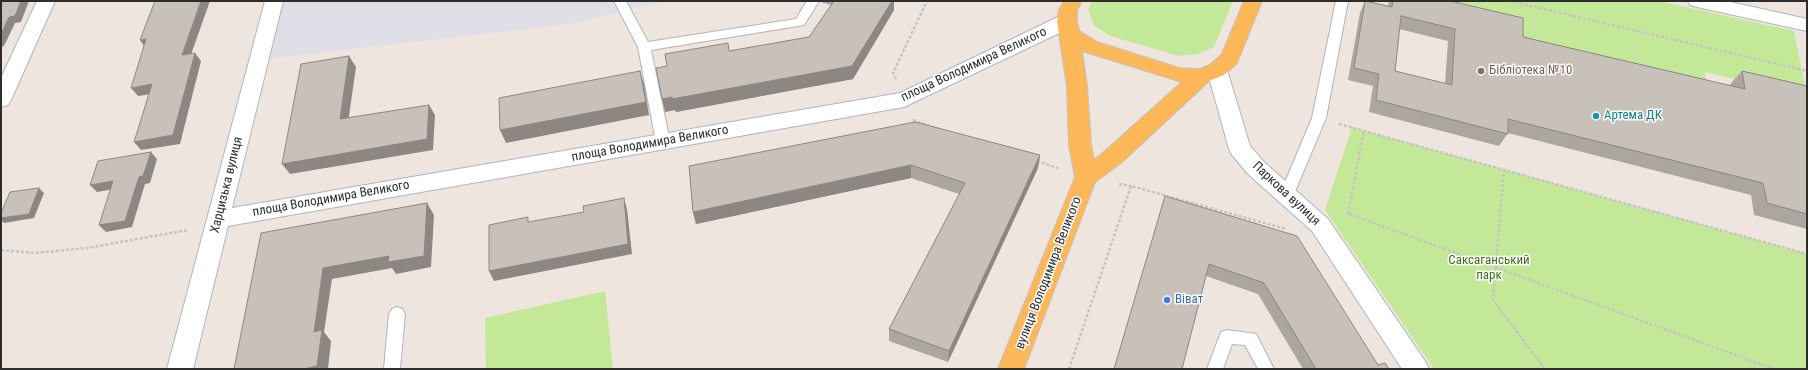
<!DOCTYPE html>
<html>
<head>
<meta charset="utf-8">
<style>
	body { margin:0 }
	#map { position:relative; width:1808px; height:370px; overflow:hidden; background:#efe5df; font-family:"Roboto Condensed",sans-serif }
	canvas { display:block }
	.frame { position:absolute; inset:0; border:2px solid #2d2d2d; pointer-events:none }
</style>
</head>
<body>
<div id="map">
<canvas width="1808" height="370"></canvas>
<div class="frame"></div>
</div>
<script>
const context = document.querySelector('canvas').getContext('2d');
context.lineJoin = 'round';
function fill(path, color) { context.fillStyle = color; context.fill(path, 'evenodd'); }
const poly = rows => new Path2D(rows.map(r => 'M' + r).join(''));
function trace(path, color, width, dash) { context.strokeStyle = color; context.lineWidth = width; context.lineCap = dash ? 'butt' : 'round'; context.setLineDash(dash || []); context.stroke(path); }
function write(font, color, halo, rows, align = 'center') {
  context.font = font + ' "Roboto Condensed",sans-serif'; context.lineWidth = 3; context.setLineDash([]); context.textBaseline = 'middle'; context.strokeStyle = halo; context.fillStyle = color; for (const [text, x, y, turn = 0] of rows) {
    context.save(); context.translate(x, y); context.rotate((+turn || 0) * Math.PI / 180); context.textAlign = isNaN(turn) ? turn : align; if (halo) context.strokeText(text, 0, 0); context.fillText(text, 0, 0); context.restore();
  }
}
fill(poly([
	[274,1,666,1,570,24,258,60]
]), '#e0dfe8');
fill(poly([
	[1092,1,1233,1,1214,47,1197,54,1179,56,1110,36,1094,25,1088,10],
	[1417,1,1659,1,1794,31,1807,96,1705,72,1707,89,1521,44],
	[1352,127,1807,254,1807,369,1434,369,1325,210],
	[605,291,613,369,486,369,485,318]
]), '#c3e998');
const service = poly([
	[614,1,626,1,648,42,796,19,807,1,819,1,804,25,651,50,670,142,668,146,663,147,658,146,656,142,638,47,614,1],
	[1336,1,1348,1,1326,118,1294,194,1292,198,1287,200,1282,198,1280,194,1312,118,1336,1],
	[397,307,402,309,405,314,400,369,384,369,389,314,392,309,397,307],
	[1227,330,1256,334,1274,369,1258,369,1245,345,1232,344,1223,369,1207,369,1221,332,1227,330]
]);
const minor = poly([
	[37,1,55,1,11,100,8,105,1,107,1,78,37,1],
	[265,1,283,1,232,208,900,93,1060,16,1067,15,1074,16,1077,21,1074,26,904,107,228,226,193,369,167,369,265,1],
	[1217,63,1224,65,1227,70,1250,146,1264,162,1328,219,1425,361,1429,369,1402,369,1312,231,1248,174,1232,155,1229,149,1207,70,1210,65,1217,63]
]);
const secondary = poly([
	[1688,1,1726,1,1807,19,1807,31,1697,7,1690,5,1688,1]
]);
const primary = poly([
	[1064,1,1082,1,1077,10,1077,21,1079,31,1097,42,1179,68,1200,69,1210,65,1222,54,1244,1,1262,1,1237,63,1224,75,1209,81,1121,163,1095,182,1024,369,998,369,1075,177,1069,145,1067,86,1057,21,1059,10,1064,1],
	[1082,51,1182,82,1105,151,1094,160,1091,145,1087,86,1082,51]
]);
trace(service, '#afb5bd', 2);
trace(minor, '#afb5bd', 2);
trace(secondary, '#afb5bd', 2);
trace(primary, '#c4c4c4', 2);
trace(poly([
	[1510,1,1807,71],
	[896,79,893,73,927,1],
	[913,120,939,129],
	[1339,124,1807,254],
	[1037,161,1058,168],
	[1504,169,1493,300,1545,369],
	[1119,184,1131,186],
	[1348,214,1364,130],
	[1349,214,1774,369],
	[1,250,34,253,87,248,188,230],
	[1069,369,1131,186,1286,229]
]), '#c4c4c4', 2.5, [3, 2]);
fill(service, '#fff');
fill(minor, '#fff');
fill(secondary, '#fff');
fill(primary, '#fcb758');
fill(poly([
	[819,1,894,1,894,10,853,79,676,112,675,110,665,112,667,66,729,51,809,37,831,5,820,2],
	[1365,1,1388,6,1389,1,1450,1,1523,37,1731,86,1731,83,1742,71,1807,86,1807,229,1754,215,1751,195,1508,133,1499,146,1369,112,1373,86,1348,80,1360,13],
	[1399,29,1448,41,1445,84,1395,71],
	[1040,155,1038,168,948,362,889,341,889,329,959,194,911,178,696,224,693,212,689,166],
	[1165,196,1378,365,1389,369,1303,369,1258,294,1206,276,1182,369,1114,369]
]), '#aca6a0');
fill(poly([
	[21,1,29,1,21,22,15,23,4,46,1,47,1,34,9,17],
	[201,1,210,1,188,63,182,55],
	[892,1,894,1,894,10,853,79,676,112,675,110,665,112,662,99,672,97],
	[146,39,146,49,140,40],
	[195,53,201,61,180,144,141,150,134,142],
	[349,56,356,67,347,130,340,119],
	[640,71,644,84,649,115,506,143,500,130],
	[152,84,159,93,138,96,131,88],
	[429,105,435,115,433,150,290,174,282,164],
	[151,152,157,159,150,183,145,184,132,227,106,232,99,225],
	[1040,155,1038,168,948,362,949,351],
	[911,165,911,178,696,224,693,212],
	[113,181,120,188,97,192,90,185],
	[39,188,44,193,34,218,4,223,1,220,1,218],
	[624,198,627,209,632,254,494,281,489,271],
	[427,203,434,215,431,267,396,274,392,268,332,279,324,332,331,341,328,369,304,369,314,332,323,268]
]), '#8c8782');
const building = poly([
	[1,1,21,1,15,16,9,17,1,34,1,1],
	[155,1,201,1,182,55,195,53,173,135,134,142,152,84,131,88,146,39,140,40,155,1],
	[834,1,892,1,852,66,672,99,672,97,662,99,656,68,667,66,665,54,728,43,729,51,809,37,834,1],
	[1365,1,1392,7,1393,1,1450,1,1523,18,1523,37,1745,89,1742,71,1807,86,1807,214,1767,203,1763,183,1508,119,1508,134,1376,100,1379,74,1354,68,1365,1],
	[1401,16,1455,29,1452,85,1395,71,1401,16],
	[349,56,340,119,429,105,427,139,282,164,301,64,349,56],
	[640,71,646,102,500,130,499,98,640,71],
	[915,122,1040,155,949,351,889,329,965,183,911,165,693,212,689,166,915,122],
	[151,152,143,176,139,177,125,221,99,225,113,181,90,185,98,161,151,152],
	[39,188,29,214,1,218,1,213,10,192,39,188],
	[1165,196,1297,236,1378,365,1385,363,1389,369,1316,369,1264,283,1209,264,1182,369,1114,369,1165,196],
	[624,198,628,244,489,271,489,225,528,217,528,222,584,212,583,206,624,198],
	[427,203,424,256,388,262,389,256,323,268,314,332,322,330,317,366,304,369,234,369,261,233,427,203]
]);
fill(building, '#c8c1ba');
trace(building, '#8c8782', 1);
for (const [x, y, r, color] of [
	[1481,71,4,"#8d6e63"],
	[1596,116,4,"#0f9aa8"],
	[1167,300,4,"#3f7fe0"]
]) { const dot = new Path2D(); dot.arc(x, y, r, 0, 2 * Math.PI); context.fillStyle = color; context.fill(dot); trace(dot, '#fff', 1.5); }
write('13px', '#2d2d2d', '#fff', [
	["площа Володимира Великого",974,65,-25],
	["площа Володимира Великого",650,144,-10],
	["Харцизька вулиця",227,185,-76],
	["Паркова вулиця",1286,194,43],
	["площа Володимира Великого",331,199,-10],
	["вулиця Володимира Великого",1049,273,-69]
]);
write('13px', '#785e54', '#fff', [
	["Бібліотека №10",1489,71]
], 'left');
write('13px', '#0d838f', '#fff', [
	["Артема ДК",1604,116]
], 'left');
write('13px', '#3a7215', '#fff', [
	["Саксаганський",1489,261],
	["парк",1489,276]
]);
write('13px', '#366cbe', '#fff', [
	["Віват",1175,300]
], 'left');
</script>
</body>
</html>
